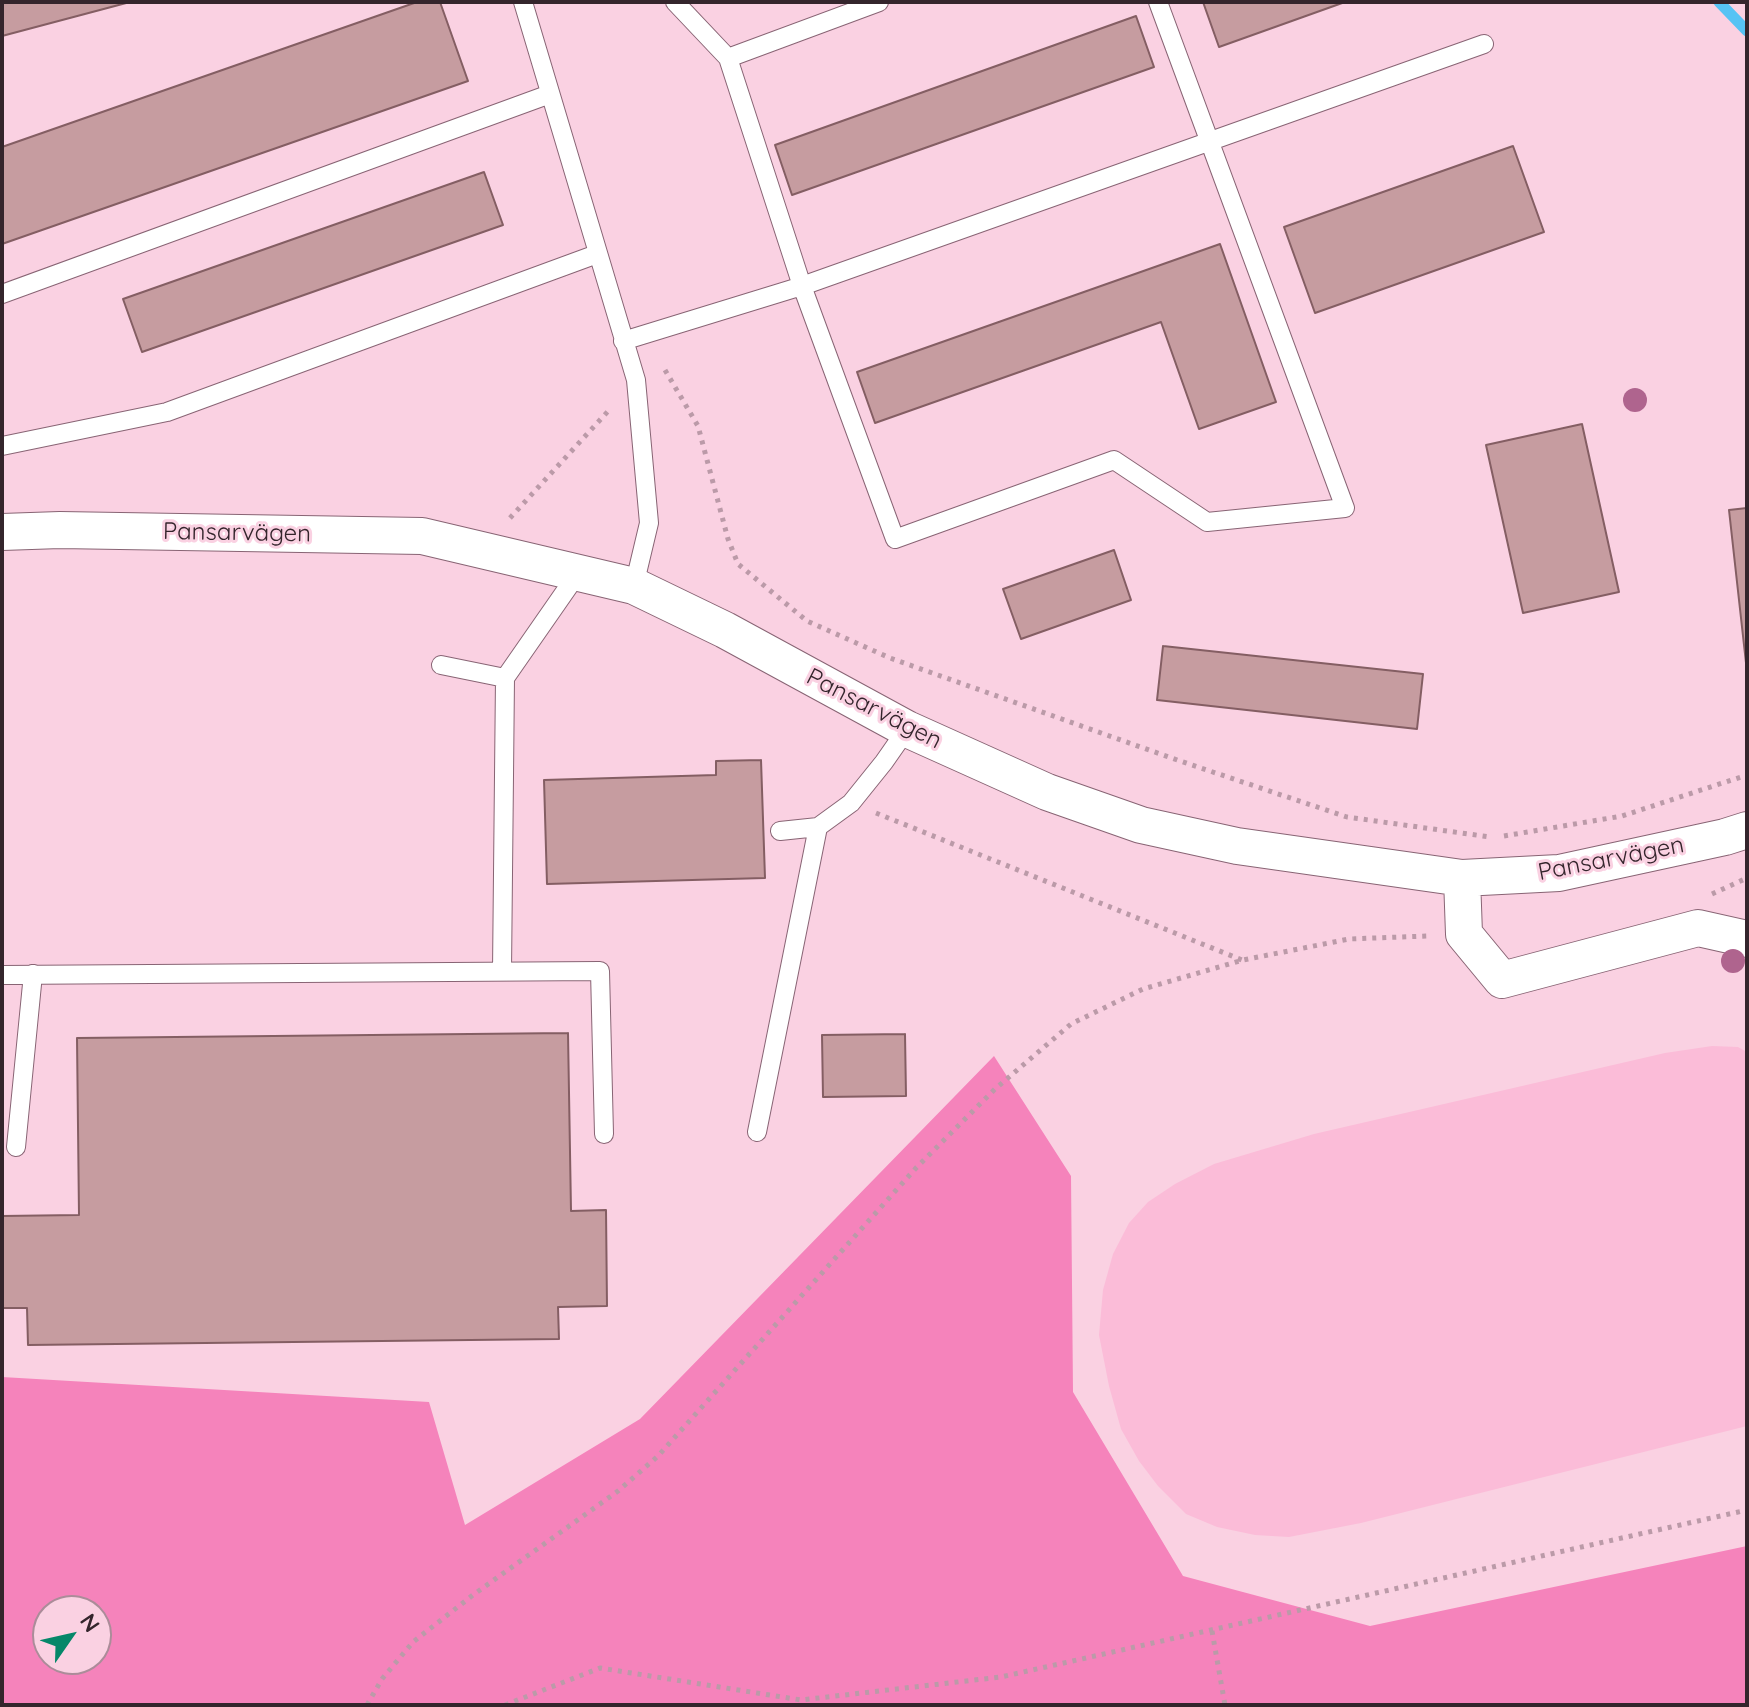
<!DOCTYPE html>
<html>
<head>
<meta charset="utf-8">
<style>
	body { margin:0 }
	#map { position:relative; width:1749px; height:1707px; overflow:hidden; background:#fad1e2; font-family:Quicksand,sans-serif }
	canvas { display:block }
	.frame { position:absolute; inset:0; border:4px solid #34252c; pointer-events:none }
	.north { position:absolute; left:32px; top:1595px; width:80px; height:80px; box-sizing:border-box; background:#fad1e2; border:2px solid #ab8c99; border-radius:50%; rotate:56deg; font-size:22px; font-weight:700; line-height:32px; text-align:center; color:#34252c }
	.north::after { content:''; display:block; margin:auto; width:28px; height:36px; background:#058769; clip-path:polygon(50% 0,100% 100%,50% 72%,0 100%) }
</style>
</head>
<body>
<div id="map">
<canvas width="1749" height="1707"></canvas>
<div class="frame"></div>
<div class="north">N</div>
</div>
<script>
const context = document.querySelector('canvas').getContext('2d');
context.lineJoin = 'round';
function fill(path, color) { context.fillStyle = color; context.fill(path, 'evenodd'); }
const poly = rows => new Path2D(rows.map(r => 'M' + r).join(''));
function trace(path, color, width, dash) { context.strokeStyle = color; context.lineWidth = width; context.lineCap = dash ? 'butt' : 'round'; context.setLineDash(dash || []); context.stroke(path); }
function write(font, color, halo, rows, align = 'center') {
  context.font = font + ' Quicksand,sans-serif'; context.lineWidth = 6; context.setLineDash([]); context.textBaseline = 'middle'; context.strokeStyle = halo; context.fillStyle = color; for (const [text, x, y, turn = 0] of rows) {
    context.save(); context.translate(x, y); context.rotate((+turn || 0) * Math.PI / 180); context.textAlign = isNaN(turn) ? turn : align; if (halo) context.strokeText(text, 0, 0); context.fillText(text, 0, 0); context.restore();
  }
}
fill(poly([
	[1712,1046,1738,1047,1747,1052,1747,1426,1361,1523,1289,1537,1255,1535,1217,1527,1186,1514,1158,1486,1139,1461,1121,1429,1109,1386,1099,1335,1103,1290,1113,1254,1129,1223,1148,1202,1175,1184,1214,1164,1314,1134,1665,1053]
]), '#fbbcd8');
fill(poly([
	[994,1056,1071,1176,1073,1392,1183,1576,1370,1626,1747,1546,1747,1705,2,1705,2,1377,429,1402,465,1525,640,1419],
	[48,1611,96,1611,96,1659,48,1659]
]), '#f583bb');
trace(poly([
	[1719,2,1747,31]
]), '#56c3f4', 11);
const building = poly([
	[2,2,130,2,2,36,2,2],
	[417,2,440,2,468,81,2,244,2,147,417,2],
	[1203,2,1345,2,1219,47,1203,2],
	[1136,16,1154,67,792,195,775,145,1136,16],
	[1513,146,1544,232,1315,313,1284,227,1513,146],
	[484,172,503,225,142,352,123,299,484,172],
	[1220,244,1276,402,1199,429,1161,322,875,423,857,372,1220,244],
	[1582,424,1619,592,1523,613,1486,445,1582,424],
	[1747,508,1747,672,1729,510,1747,508],
	[1114,550,1131,600,1021,639,1003,589,1114,550],
	[1163,646,1423,674,1417,729,1157,700,1163,646],
	[761,760,765,878,547,884,544,780,716,775,716,761,761,760],
	[568,1033,571,1211,606,1210,607,1306,558,1307,559,1339,28,1345,27,1308,2,1308,2,1216,79,1215,77,1038,568,1033],
	[905,1034,906,1096,823,1097,822,1035,905,1034]
]);
fill(building, '#c69ca0');
trace(building, '#845e63', 2);
const lane = poly([
	[523,2,636,380,649,523,634,586],
	[675,2,728,58,802,286,895,539,1114,460,1207,522,1345,508,1158,2],
	[728,58,879,2],
	[2,294,550,94],
	[623,341,802,286,1484,44],
	[2,446,167,412,597,254],
	[441,665,505,678],
	[780,831,818,827,851,803,884,762,907,729],
	[502,971,505,678,578,573],
	[2,975,600,971,604,1134],
	[757,1132,818,827],
	[16,1147,33,974]
]);
const street = poly([
	[2,532,60,530,422,536,634,586,725,630,907,729,1047,792,1141,825,1237,846,1462,878,1559,873,1725,837,1747,830],
	[1462,878,1464,934,1502,980,1698,928,1747,939]
]);
trace(lane, '#886474', 20);
trace(street, '#886474', 38);
trace(poly([
	[665,370,698,426,728,539,738,564,807,621,890,658,1180,761,1347,817,1490,837],
	[510,518,611,408],
	[876,813,1242,960],
	[1504,836,1622,816,1747,775],
	[1712,894,1747,878],
	[1212,1631,1225,1705],
	[367,1705,382,1679,413,1642,473,1595,618,1491,658,1456,916,1168,995,1089,1071,1024,1143,989,1243,960,1349,939,1427,936],
	[505,1705,600,1668,801,1700,1001,1677,1747,1510]
]), '#bb9aa8', 5, [4, 6]);
trace(lane, '#fff', 18);
trace(street, '#fff', 36);
context.fillStyle = '#af648e';
for (const [x, y] of [
	[1635,400],
	[1733,961]
]) { context.beginPath(); context.arc(x, y, 12, 0, 2 * Math.PI); context.fill(); }
write('24px', '#34252c', '#fad1e2', [
	["Pansarvägen",237,533,1],
	["Pansarvägen",874,709,27],
	["Pansarvägen",1611,859,-11]
]);
</script>
</body>
</html>
